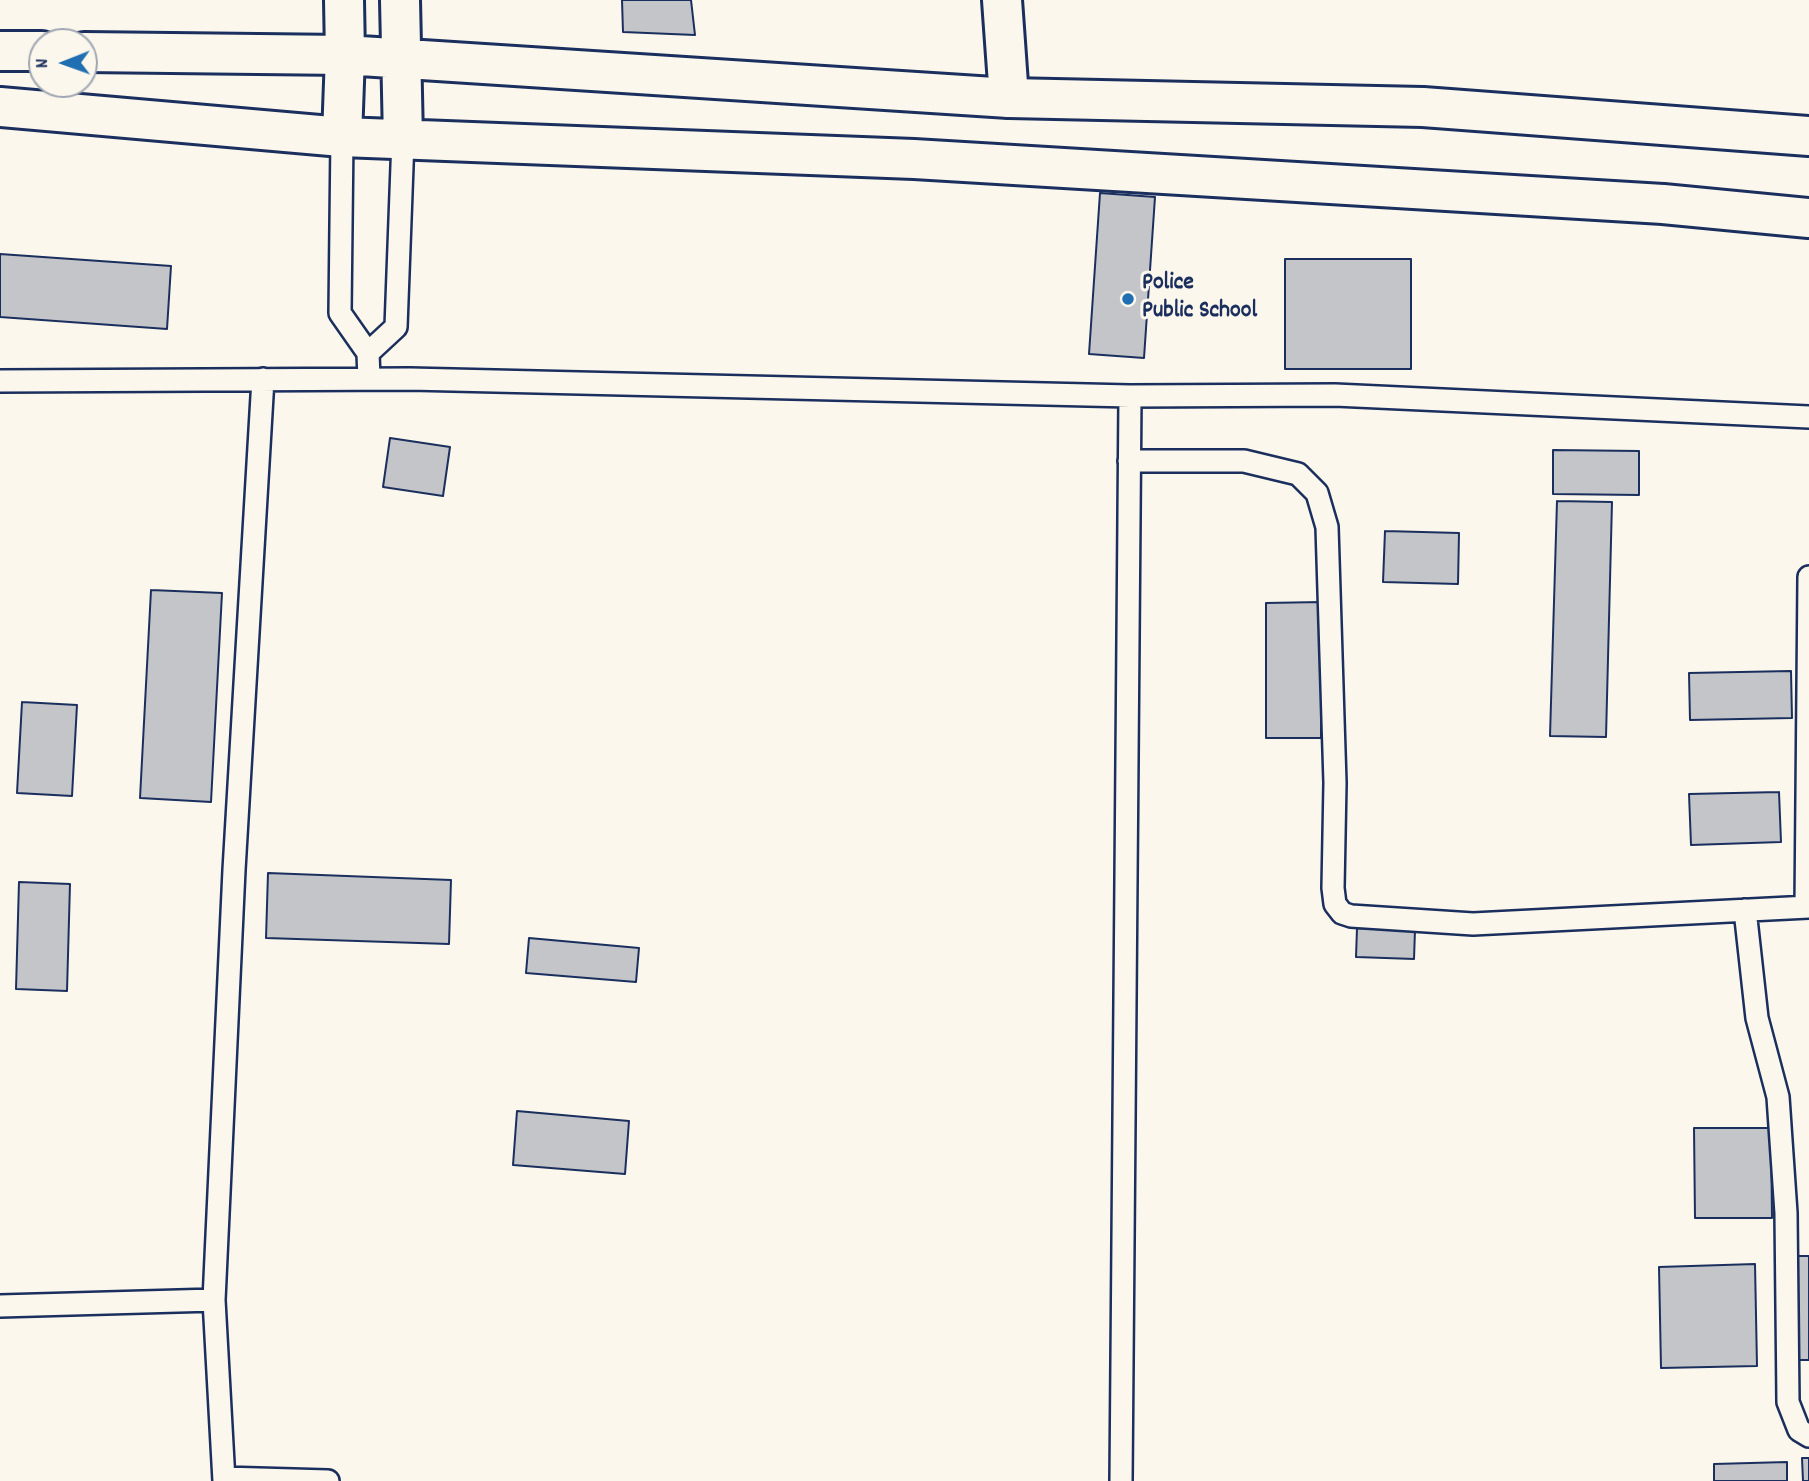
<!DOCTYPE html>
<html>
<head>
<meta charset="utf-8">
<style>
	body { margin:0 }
	#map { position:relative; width:1809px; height:1481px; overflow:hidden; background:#fbf7ec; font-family:Dekko,sans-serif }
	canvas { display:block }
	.north { position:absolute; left:28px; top:28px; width:70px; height:70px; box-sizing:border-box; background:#fbf7ec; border:2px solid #a1a7b3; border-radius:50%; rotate:269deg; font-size:19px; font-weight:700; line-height:28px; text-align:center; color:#1b2f5e }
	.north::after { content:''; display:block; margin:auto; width:24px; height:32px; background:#1f6fb2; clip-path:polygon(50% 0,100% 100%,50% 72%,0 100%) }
</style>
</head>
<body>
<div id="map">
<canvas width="1809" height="1481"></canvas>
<div class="north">N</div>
</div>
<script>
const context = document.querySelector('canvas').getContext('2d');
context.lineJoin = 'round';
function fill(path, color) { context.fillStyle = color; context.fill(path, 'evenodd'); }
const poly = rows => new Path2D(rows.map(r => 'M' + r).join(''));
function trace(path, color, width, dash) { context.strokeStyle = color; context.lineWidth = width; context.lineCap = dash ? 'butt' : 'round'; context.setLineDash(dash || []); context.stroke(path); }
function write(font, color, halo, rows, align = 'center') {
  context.font = font + ' Dekko,sans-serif'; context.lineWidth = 6; context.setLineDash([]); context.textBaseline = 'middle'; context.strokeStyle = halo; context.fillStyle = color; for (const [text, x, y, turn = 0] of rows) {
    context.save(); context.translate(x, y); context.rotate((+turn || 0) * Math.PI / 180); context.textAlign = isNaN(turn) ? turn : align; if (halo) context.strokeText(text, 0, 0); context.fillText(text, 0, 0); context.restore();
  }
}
const building = poly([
	[622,0,691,0,695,35,623,32,622,0],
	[1100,193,1155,197,1144,358,1089,354,1100,193],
	[0,254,171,266,167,329,0,317,0,254],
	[1285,259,1411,259,1411,369,1285,369,1285,259],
	[390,438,450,447,443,496,383,487,390,438],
	[1553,450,1639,451,1639,495,1553,494,1553,450],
	[1557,501,1612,502,1606,737,1550,736,1557,501],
	[1385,531,1459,533,1458,584,1383,582,1385,531],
	[151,590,222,593,211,802,140,798,151,590],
	[1321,602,1321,738,1266,738,1266,603,1321,602],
	[1791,671,1792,718,1690,720,1689,673,1791,671],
	[22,702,77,705,72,796,17,793,22,702],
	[1779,792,1781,842,1691,845,1689,794,1779,792],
	[268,873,451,880,449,944,266,938,268,873],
	[19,882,70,884,67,991,16,989,19,882],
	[1357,928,1415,930,1414,959,1356,957,1357,928],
	[529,938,639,948,636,982,526,973,529,938],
	[517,1111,629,1121,625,1174,513,1165,517,1111],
	[1694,1128,1771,1128,1772,1218,1695,1218,1694,1128],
	[1797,1256,1809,1256,1809,1360,1799,1360,1797,1256],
	[1755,1264,1757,1366,1661,1368,1659,1267,1755,1264],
	[1802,1458,1809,1458,1809,1481,1803,1481,1802,1458],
	[1787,1462,1787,1481,1714,1481,1714,1464,1787,1462]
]);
fill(building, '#c3c5c9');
trace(building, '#1b2f5e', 2);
const service = poly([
	[342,137,340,313,368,353,369,379],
	[368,353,396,327,403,139],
	[0,381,410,379,1130,396,1335,395,1809,417],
	[1129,461,1244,461,1298,474,1317,493,1327,527,1335,783,1333,888,1335,904,1342,913,1351,916,1473,924,1809,907],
	[1806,907,1809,577],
	[1745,910,1757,1018,1778,1097,1786,1213,1788,1402,1799,1430,1809,1436],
	[0,1306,214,1300],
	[224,1478,328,1481],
	[224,1481,214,1300,234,870,263,379],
	[1121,1481,1130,396]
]);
const minor = poly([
	[1002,0,1009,98]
]);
const secondary = poly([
	[0,51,42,51],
	[84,52,345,55],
	[0,107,342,137]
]);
const primary = poly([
	[344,0,345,55,342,137,914,159,1663,204,1809,218],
	[400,0,403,139],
	[345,55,1009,98,1423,107,1809,136]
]);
trace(service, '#1b2f5e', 26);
trace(minor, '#1b2f5e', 44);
trace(secondary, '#1b2f5e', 44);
trace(primary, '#1b2f5e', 44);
trace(service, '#fbf7ec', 21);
trace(minor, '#fbf7ec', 38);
trace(secondary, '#fbf7ec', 38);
trace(primary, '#fbf7ec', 38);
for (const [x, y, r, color] of [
	[1128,299,7,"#1f6fb2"]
]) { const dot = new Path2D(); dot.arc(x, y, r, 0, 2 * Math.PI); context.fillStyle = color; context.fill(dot); trace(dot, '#fbf7ec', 2.5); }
write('bold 24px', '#1b2f5e', '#fbf7ec', [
	["Police",1142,285],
	["Public School",1142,313]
], 'left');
</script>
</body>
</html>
